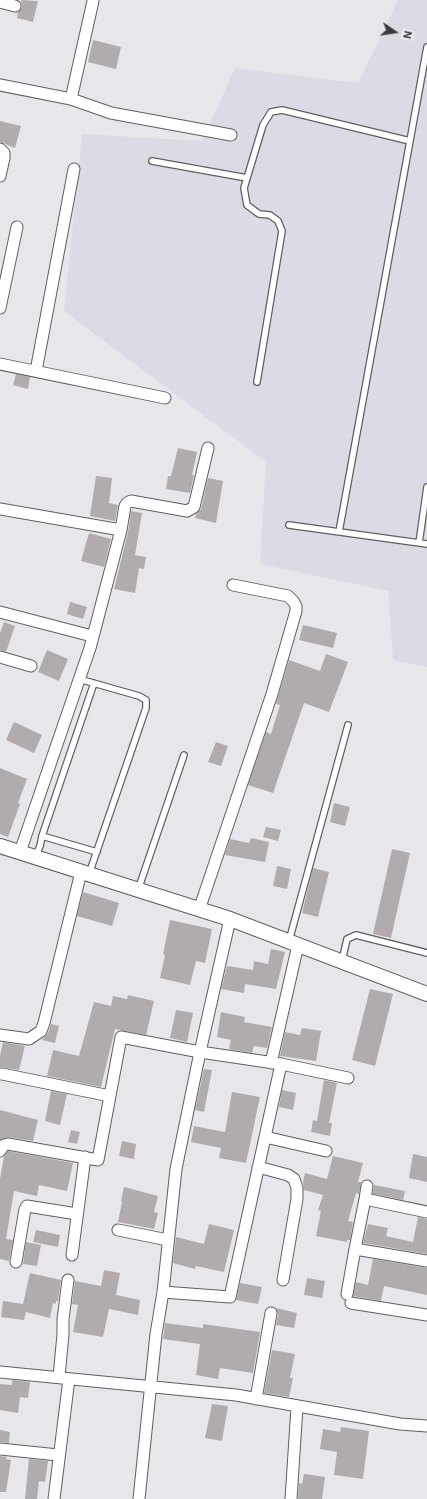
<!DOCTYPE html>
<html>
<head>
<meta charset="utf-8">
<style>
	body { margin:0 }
	#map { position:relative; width:427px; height:1499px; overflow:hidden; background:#e7e7eb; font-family:Roboto,sans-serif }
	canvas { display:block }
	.north { position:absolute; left:375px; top:12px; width:40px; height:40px; -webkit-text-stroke:3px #f4f5f8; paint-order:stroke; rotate:103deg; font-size:11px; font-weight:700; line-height:16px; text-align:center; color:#3a3a3c }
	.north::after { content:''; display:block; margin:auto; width:14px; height:18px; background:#3a3a3c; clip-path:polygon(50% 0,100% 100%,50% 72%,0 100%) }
</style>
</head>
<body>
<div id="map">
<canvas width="427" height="1499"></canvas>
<div class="north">N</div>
</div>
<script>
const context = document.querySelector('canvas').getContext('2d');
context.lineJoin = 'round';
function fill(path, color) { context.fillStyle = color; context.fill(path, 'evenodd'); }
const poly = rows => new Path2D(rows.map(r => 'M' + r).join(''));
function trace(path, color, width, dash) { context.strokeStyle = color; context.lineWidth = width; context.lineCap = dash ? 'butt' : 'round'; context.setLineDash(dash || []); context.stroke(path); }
fill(poly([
	[398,0,427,0,427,667,393,660,388,591,260,564,266,462,64,311,82,134,202,141,235,68,358,83]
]), '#dadbe5');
fill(poly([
	[21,0,38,1,33,22,17,18,18,12,22,7],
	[93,40,121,47,116,69,88,62],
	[0,121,21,126,15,148,0,142],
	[16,374,30,377,28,389,13,385],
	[178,448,197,452,192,475,194,475,190,493,166,489,168,476,171,476],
	[96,476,112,478,109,503,118,505,115,521,90,516],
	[208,478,223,481,216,523,195,518,196,514,201,509],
	[131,511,142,513,135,555,146,557,144,569,139,568,135,593,114,589,128,532],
	[89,533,111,539,104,567,81,561],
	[70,602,87,607,83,619,67,614],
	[4,622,15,626,6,652,0,650,0,633],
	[303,625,337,633,333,648,299,640],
	[47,650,68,659,59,681,38,672],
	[326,654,348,662,329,712,304,703,273,793,248,785,266,732,271,734,280,705,276,704,289,660,320,671],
	[14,722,42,735,34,753,6,740],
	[216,742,228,746,221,766,208,762],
	[0,768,27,779,18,803,20,804,8,837,0,834],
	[334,803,350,807,345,826,330,822],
	[266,827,281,830,278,841,263,837],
	[251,838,269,842,265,862,225,855,230,839,249,843],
	[392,849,410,853,391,938,373,934],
	[277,866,291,869,287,889,273,886],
	[313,868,329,872,318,917,302,913],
	[83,892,119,903,112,926,77,916],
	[170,920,212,929,205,963,196,961,190,985,160,978,165,955,163,954],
	[271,949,285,952,276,989,245,984,244,993,221,989,227,966,253,970,254,961,268,964],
	[370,989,393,994,375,1066,352,1060],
	[128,995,154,1001,146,1035,115,1029,101,1087,47,1076,53,1050,79,1056,94,1002,111,1006,113,996,127,999],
	[176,1010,193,1013,187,1042,170,1038],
	[221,1012,245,1017,244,1022,272,1027,267,1048,254,1046,252,1053,229,1049,231,1040,217,1037],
	[51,1024,59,1026,55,1043,42,1040,48,1033],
	[302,1028,321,1031,316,1061,280,1056,285,1032,300,1035],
	[3,1042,25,1046,19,1070,0,1067,0,1056],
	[204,1069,212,1070,204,1112,195,1110],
	[324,1080,337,1083,329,1123,332,1123,330,1136,311,1132,313,1120,317,1121],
	[282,1090,296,1093,293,1110,279,1107],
	[51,1091,67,1094,60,1125,45,1121],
	[232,1092,260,1097,246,1163,219,1158,221,1148,191,1142,194,1126,225,1132],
	[0,1110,38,1120,33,1141,9,1137,0,1140],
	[71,1130,80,1132,77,1144,68,1142],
	[122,1141,136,1144,134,1159,119,1156],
	[8,1151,73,1163,67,1191,39,1185,37,1196,14,1191,6,1239,13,1240,9,1261,0,1259,0,1179,4,1156],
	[413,1154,427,1157,427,1182,409,1178],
	[333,1156,363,1163,358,1182,361,1182,359,1194,356,1193,348,1221,353,1222,350,1240,347,1240,347,1242,316,1236,321,1211,318,1210,323,1195,304,1190,303,1182,305,1173,327,1179],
	[374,1185,405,1191,403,1200,373,1194],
	[124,1187,158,1196,154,1212,158,1213,154,1229,118,1222,122,1202,121,1201],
	[418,1217,427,1219,427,1254,363,1243,368,1224,388,1228,386,1236,413,1242],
	[209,1224,234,1230,224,1272,196,1266,195,1269,173,1263,176,1237,204,1244],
	[36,1230,60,1235,58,1247,33,1242],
	[26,1242,41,1245,37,1266,23,1264],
	[373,1259,427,1268,427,1295,384,1286,381,1301,353,1296,356,1282,368,1285],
	[104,1270,120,1273,116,1295,140,1300,138,1315,109,1309,103,1337,73,1332,78,1305,72,1304,75,1281,101,1286],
	[30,1273,61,1280,58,1301,56,1301,56,1304,53,1303,50,1318,26,1312,24,1320,1,1317,3,1301,23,1304],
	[307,1278,325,1281,322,1298,304,1295],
	[240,1283,262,1287,258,1304,236,1300],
	[276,1308,297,1313,294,1328,276,1325,278,1314],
	[165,1323,203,1328,203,1324,260,1332,253,1373,220,1368,218,1379,196,1375,200,1344,163,1339],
	[272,1350,295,1354,290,1378,293,1378,289,1397,264,1393],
	[12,1380,30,1382,28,1398,20,1397,18,1413,0,1410,0,1384,12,1385],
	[212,1404,228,1406,222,1441,205,1438],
	[341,1427,369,1431,363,1479,334,1475,337,1452,320,1449,323,1429,340,1432],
	[0,1430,10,1432,9,1443,0,1442],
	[0,1456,7,1457,6,1459,11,1460,6,1492,0,1492],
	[29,1459,48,1461,45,1482,39,1481,37,1499,25,1499],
	[304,1474,325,1477,322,1499,298,1499,299,1483,302,1484]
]), '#b0acad');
const service = poly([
	[152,161,247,178],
	[257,382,282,231,278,221,270,215,259,214,247,205,244,188,263,125,271,112,282,110,410,141],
	[289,525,427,544],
	[339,532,427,47],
	[419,543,427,487],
	[79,679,139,696,146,700,146,708,89,874],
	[42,836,97,852],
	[35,857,40,846,42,836,94,683],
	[138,890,184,755],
	[289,941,348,725],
	[342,961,347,939,356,935,427,953]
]);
const minor = poly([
	[0,2,15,6],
	[0,85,71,99,111,113,231,135],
	[71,99,93,1],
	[0,149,4,153,4,158,0,176],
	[0,308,17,227],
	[0,364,165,398],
	[36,371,74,169],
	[0,509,121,530,90,648,20,852],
	[121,530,125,506,127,503,131,501,187,511,194,507,208,448],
	[0,612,92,636],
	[0,657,31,666],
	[199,910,272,694,296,611,296,606,293,601,288,596,233,585],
	[0,1035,29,1039,41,1031,44,1023,81,872],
	[271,1063,298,945],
	[281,1064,348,1078],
	[2,1074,110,1096],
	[265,1137,326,1151],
	[0,1151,4,1145,8,1144,98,1160,121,1037,200,1052,281,1064,230,1297,163,1292],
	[258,1167,288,1175,294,1179,297,1188,297,1199,283,1280],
	[367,1186,365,1199,427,1212],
	[365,1199,355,1249,427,1261],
	[118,1230,168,1240],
	[72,1255,85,1157],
	[16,1262,25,1209,27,1206,77,1214],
	[347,1294,355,1249],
	[351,1303,427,1315],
	[0,1372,236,1395,400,1424,427,1426],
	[59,1377,63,1334,63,1319,68,1280],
	[256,1399,271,1313],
	[0,1449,58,1455],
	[54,1499,69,1379],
	[139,1499,156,1334,163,1292,176,1169,200,1052,230,919],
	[291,1499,297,1407]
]);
const tertiary = poly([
	[0,846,230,919,427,994]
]);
trace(service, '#5f5f62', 8);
trace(minor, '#5f5f62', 13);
trace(tertiary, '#5f5f62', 16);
trace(service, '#fff', 5.5);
trace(minor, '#fff', 11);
trace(tertiary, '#fff', 14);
</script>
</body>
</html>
